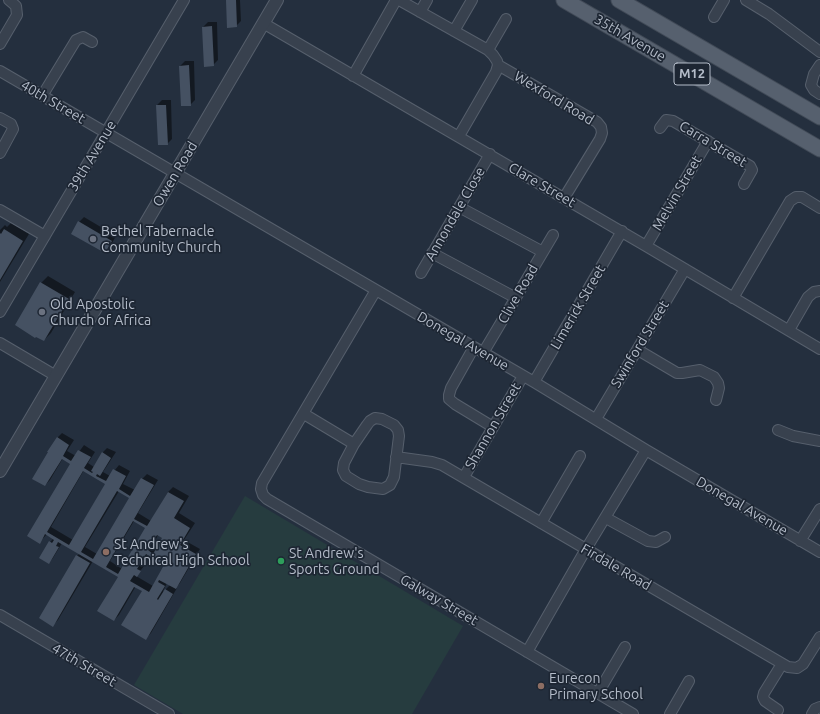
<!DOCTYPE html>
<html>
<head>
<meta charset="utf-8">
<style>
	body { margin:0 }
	canvas { display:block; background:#242f3e }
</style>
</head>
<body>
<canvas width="820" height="714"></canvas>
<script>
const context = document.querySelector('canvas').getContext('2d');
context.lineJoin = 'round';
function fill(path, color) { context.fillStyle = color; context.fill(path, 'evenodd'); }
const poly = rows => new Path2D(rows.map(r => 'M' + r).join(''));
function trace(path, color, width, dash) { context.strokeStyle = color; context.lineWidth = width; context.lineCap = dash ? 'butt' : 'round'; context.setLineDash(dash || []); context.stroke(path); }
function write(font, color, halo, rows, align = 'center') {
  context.font = font + ' Ubuntu,sans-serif'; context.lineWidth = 3.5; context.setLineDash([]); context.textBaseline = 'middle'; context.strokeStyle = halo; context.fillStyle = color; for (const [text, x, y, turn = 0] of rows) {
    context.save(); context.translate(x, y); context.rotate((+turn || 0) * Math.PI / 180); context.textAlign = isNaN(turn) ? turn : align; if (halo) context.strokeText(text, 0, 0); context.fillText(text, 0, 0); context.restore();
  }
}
fill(poly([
	[245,496,463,626,412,714,183,714,134,685]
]), '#263c3f');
fill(poly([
	[227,0,240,0,241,21,236,26],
	[208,22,217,22,218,60,213,65,203,27],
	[185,61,194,61,195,100,190,105,180,66],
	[162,100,171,100,172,139,167,144,157,105],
	[84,217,116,236,110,247,105,252,72,234,79,222],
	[11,223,29,234,0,282,0,230,5,225,7,227],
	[48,276,75,292,51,333,44,340,41,283],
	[62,433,74,440,67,451,76,456,84,445,95,452,88,463,94,467,102,453,107,448,116,452,103,472,110,476,119,465,130,471,123,484,135,490,142,479,147,474,158,480,138,513,151,521,168,492,173,487,189,496,179,513,195,523,184,540,200,549,180,583,176,588,177,588,151,633,146,638,143,590,136,586,119,615,114,620,119,576,93,561,58,620,53,625,77,556,80,553,62,543,53,558,49,563,50,542,54,538,47,534,39,543,71,463,63,458,50,480,45,485,57,438],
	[84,470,106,483,73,540,51,527],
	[119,491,130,498,97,554,85,547],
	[134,521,146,528,122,569,110,561],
	[158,535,163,538,157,548,153,545],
	[148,554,166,564,153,586,136,576,145,565,142,564],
	[167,583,170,585,163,592,163,591]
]), '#0007');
fill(poly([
	[226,0,236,0,237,27,227,28],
	[212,26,214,66,204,67,202,27],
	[189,65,191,106,181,106,179,66],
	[156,105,166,105,168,145,158,145],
	[78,221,112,241,105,253,71,234],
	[4,229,23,241,0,280,0,233,1,234],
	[40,282,69,299,44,341,36,337,35,338,15,325],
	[57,437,69,445,63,456,71,461,78,450,91,457,84,468,92,473,93,472,91,471,102,452,111,458,100,476,97,474,96,476,106,481,113,469,126,476,119,489,130,496,141,478,154,485,134,519,147,526,168,492,184,501,174,518,190,528,180,545,196,554,176,589,159,580,158,582,165,586,157,599,158,600,165,589,173,594,146,640,121,625,142,591,134,587,114,621,97,611,118,577,58,542,56,546,59,547,49,564,39,558,49,541,52,543,54,540,45,534,40,544,27,536,70,464,62,459,45,486,32,479,48,452,47,452],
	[83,471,105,484,69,545,47,532],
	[117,491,129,498,93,559,81,552],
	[133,521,145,528,118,574,106,567],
	[157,535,162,538,153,554,148,550],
	[146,554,164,565,149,592,130,581,134,575,137,577,141,571,137,569],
	[76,555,90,563,53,627,39,618]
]), '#455162');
const minor = poly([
	[399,0,488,50,493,55,497,61,498,65,496,72,459,136],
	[746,0,769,14,820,52],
	[420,12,427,0],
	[714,17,724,0],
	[263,23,646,246,820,349],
	[454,31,472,0],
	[0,44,17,15,16,6,9,0],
	[488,50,506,19],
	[498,65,597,122,601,127,602,133,600,139,564,198],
	[820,65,814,74,811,85,814,90,820,94],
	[0,71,534,382,646,450,820,552],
	[353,76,396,0],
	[42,96,76,40,83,37,92,42],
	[0,118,11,124,13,129,0,153],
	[660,128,666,120,673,121,750,166,752,170,744,184],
	[459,207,543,252],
	[0,210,45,236],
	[646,246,708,141],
	[432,253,516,298],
	[421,273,490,154],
	[376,290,262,483,261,489,263,495,267,499,633,714],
	[733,298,790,201,796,197,802,197,820,208],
	[0,312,184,0],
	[789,330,808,297,814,292,820,291],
	[0,343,56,376],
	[474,347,451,388,449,395,449,399,455,404,493,427],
	[638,350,677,373,682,373,700,370,714,377,718,383,719,388,716,400],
	[483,353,553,235],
	[534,382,622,231],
	[304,414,354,444],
	[375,418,382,419,394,425,398,430,399,436,394,477,390,485,383,489,368,487,359,484,346,476,343,470,344,463,354,444,367,425,370,421,375,418],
	[596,419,685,269],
	[778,430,793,436,820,441],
	[396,457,432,462,442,465,788,667,797,668,803,664,820,637],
	[464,477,523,376],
	[606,518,648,541,656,542,665,537],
	[541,523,580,456],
	[800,541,820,509],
	[0,615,169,714],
	[527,652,586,549,646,450],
	[598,693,625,647],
	[778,710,765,701,763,697,764,693,782,664],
	[670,714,689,681],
	[812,714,815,709,820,707]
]);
const tertiary = poly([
	[0,471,277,0]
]);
const primary = poly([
	[564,0,820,149],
	[619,0,820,117]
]);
trace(minor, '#565f6c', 12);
trace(tertiary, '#565f6c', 14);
trace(primary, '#414a57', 17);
trace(minor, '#38414e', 10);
trace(tertiary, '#38414e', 12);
trace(primary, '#56606e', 15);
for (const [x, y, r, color] of [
	[93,239,4,"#6b7280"],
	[42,312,4,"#6b7280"],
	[106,552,4,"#8d6e63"],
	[281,561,4,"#2e9e5b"],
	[541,686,4,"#8d6e63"]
]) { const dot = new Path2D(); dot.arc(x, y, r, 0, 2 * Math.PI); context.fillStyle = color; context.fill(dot); trace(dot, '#1d2633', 1.5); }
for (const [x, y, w] of [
	[692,74,36]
]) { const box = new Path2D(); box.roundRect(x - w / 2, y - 11, w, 22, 3); context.fillStyle = '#1d2633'; context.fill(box); trace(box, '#b4bcc9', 1); }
write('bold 13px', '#b4bcc9', null, [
	["M12",692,74]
]);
write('14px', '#b4bcc9', '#1d2633', [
	["35th Avenue",630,38,30],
	["Wexford Road",554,98,31],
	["40th Street",53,102,30],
	["Carra Street",713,144,31],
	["39th Avenue",92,156,-59],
	["Owen Road",175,174,-59],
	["Clare Street",542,185,30],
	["Melvin Street",677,193,-60],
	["Annondale Close",455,214,-60],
	["Clive Road",518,294,-60],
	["Limerick Street",578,307,-60],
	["Donegal Avenue",463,341,30],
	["Swinford Street",640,344,-59],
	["Shannon Street",493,426,-60],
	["Donegal Avenue",742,506,30],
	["Firdale Road",616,567,30],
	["Galway Street",439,600,30],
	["47th Street",84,665,30]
]);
write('14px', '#b4bcc9', '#1d2633', [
	["Bethel Tabernacle",101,231],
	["Community Church",101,247],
	["Old Apostolic",50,304],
	["Church of Africa",50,320],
	["St Andrew's",114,544],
	["Technical High School",114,560],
	["St Andrew's",289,553],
	["Sports Ground",289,569],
	["Eurecon",549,678],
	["Primary School",549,694]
], 'left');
</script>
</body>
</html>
